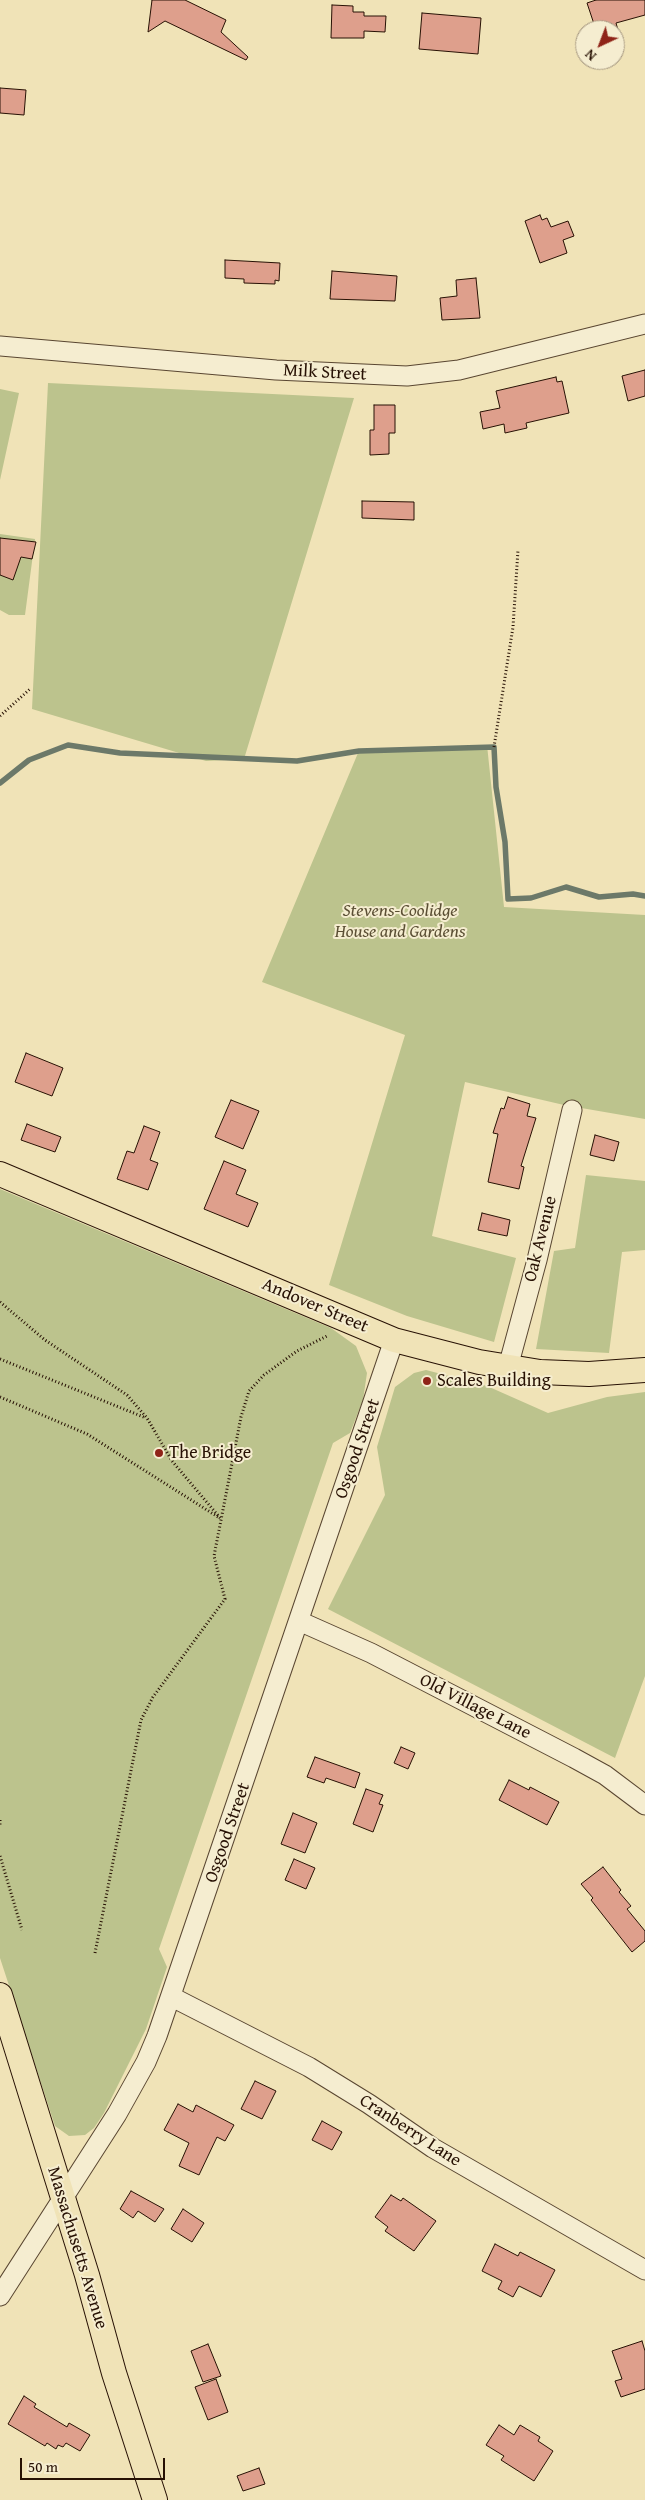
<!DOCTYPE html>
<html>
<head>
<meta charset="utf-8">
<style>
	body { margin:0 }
	#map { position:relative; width:645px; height:2500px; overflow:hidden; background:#f0e3b7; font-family:"Gentium Book Plus",serif }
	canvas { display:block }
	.north { position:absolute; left:575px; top:20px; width:50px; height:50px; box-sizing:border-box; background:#f5edd0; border:1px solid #a3957e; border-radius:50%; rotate:223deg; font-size:14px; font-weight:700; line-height:20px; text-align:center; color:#271104 }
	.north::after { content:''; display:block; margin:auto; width:18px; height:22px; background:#8f2418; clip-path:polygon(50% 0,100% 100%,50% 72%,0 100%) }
	.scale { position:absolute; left:20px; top:2458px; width:145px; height:22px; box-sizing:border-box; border:2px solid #271104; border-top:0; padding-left:6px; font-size:15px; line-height:18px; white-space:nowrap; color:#271104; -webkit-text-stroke:4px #f5edd0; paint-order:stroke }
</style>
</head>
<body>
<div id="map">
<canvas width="645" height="2500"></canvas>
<div class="north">N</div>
<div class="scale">50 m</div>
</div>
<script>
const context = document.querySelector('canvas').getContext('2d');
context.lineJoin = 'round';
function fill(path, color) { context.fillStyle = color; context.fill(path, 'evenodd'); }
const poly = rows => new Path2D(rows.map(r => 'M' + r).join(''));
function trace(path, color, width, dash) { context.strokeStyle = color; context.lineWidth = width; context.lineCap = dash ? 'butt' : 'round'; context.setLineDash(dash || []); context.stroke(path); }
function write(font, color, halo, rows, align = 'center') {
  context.font = font + ' "Gentium Book Plus",serif'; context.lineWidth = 4; context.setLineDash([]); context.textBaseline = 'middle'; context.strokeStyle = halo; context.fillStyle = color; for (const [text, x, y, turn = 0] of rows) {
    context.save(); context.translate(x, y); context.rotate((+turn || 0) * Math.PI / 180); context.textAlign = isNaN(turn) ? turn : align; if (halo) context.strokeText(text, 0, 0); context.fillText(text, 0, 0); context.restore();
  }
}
fill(poly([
	[48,383,354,398,244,759,206,761,32,709],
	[0,389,19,393,0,480],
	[0,534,35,539,25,615,9,615,0,610],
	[487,745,504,907,645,915,645,1119,564,1105,465,1082,432,1236,516,1258,494,1342,407,1316,329,1285,405,1035,262,982,358,753],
	[586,1175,645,1181,645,1250,622,1252,609,1353,536,1349,554,1251,575,1248],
	[0,1189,331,1328,356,1346,367,1373,363,1400,350,1433,333,1443,159,1949,167,1967,146,2029,104,2113,94,2128,85,2135,69,2136,55,2126,0,1958],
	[426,1370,487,1386,548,1413,607,1397,645,1392,645,1676,615,1758,328,1609,385,1495,377,1447,395,1387,414,1373]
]), '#bcc38d');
trace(poly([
	[0,783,29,760,68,745,120,753,297,761,359,751,494,747,496,787,505,842,508,899,531,898,566,887,599,897,633,894,645,896]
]), '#6c7969', 5.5);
const building = poly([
	[152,0,185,0,226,20,221,32,248,57,246,60,165,21,148,32,152,0],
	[596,0,645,0,645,15,616,23,618,30,596,30,587,3,596,0],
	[332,5,353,6,353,12,364,12,364,16,386,16,385,32,364,31,364,38,331,38,332,5],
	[422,13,481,18,478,54,419,49,422,13],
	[0,88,26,90,24,115,0,113,0,88],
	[540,215,542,220,547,218,551,227,568,221,574,236,563,240,567,253,540,263,525,221,540,215],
	[225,260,280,263,279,281,275,280,275,284,244,283,244,279,225,278,225,260],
	[332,271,397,276,395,301,330,299,332,271],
	[476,278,480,318,442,320,440,298,457,296,456,280,476,278],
	[645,370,645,396,628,401,622,376,645,370],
	[556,377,557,382,562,381,569,413,526,423,527,428,505,433,504,424,483,429,480,412,500,408,496,391,556,377],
	[374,405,395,405,395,433,389,433,389,454,370,455,370,430,374,430,374,405],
	[362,501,414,502,414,520,362,518,362,501],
	[0,538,36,542,32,559,21,557,13,580,0,575,0,538],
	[26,1053,63,1068,52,1096,15,1082,26,1053],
	[508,1097,530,1104,527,1116,536,1118,521,1166,524,1167,519,1189,488,1182,498,1134,493,1133,501,1108,504,1109,508,1097],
	[231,1100,259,1111,243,1149,215,1137,231,1100],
	[27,1124,61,1137,55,1152,21,1140,27,1124],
	[144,1126,160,1132,150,1160,158,1163,148,1190,117,1179,127,1151,134,1153,144,1126],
	[595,1135,619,1142,614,1161,590,1155,595,1135],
	[224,1161,246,1170,236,1194,258,1203,248,1227,204,1209,224,1161],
	[482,1213,510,1220,507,1236,478,1230,482,1213],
	[401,1747,415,1753,408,1769,394,1763,401,1747],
	[315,1757,360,1773,355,1788,326,1778,324,1783,307,1777,315,1757],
	[509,1780,529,1790,530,1787,559,1802,547,1825,499,1800,509,1780],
	[366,1789,383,1795,379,1804,383,1805,373,1832,353,1824,366,1789],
	[293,1813,317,1823,305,1853,281,1844,293,1813],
	[294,1859,315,1868,306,1889,285,1880,294,1859],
	[603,1867,621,1890,619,1892,631,1906,627,1909,645,1931,645,1941,632,1952,591,1900,593,1898,581,1884,603,1867],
	[255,2081,276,2091,262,2119,241,2109,255,2081],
	[178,2104,193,2112,196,2105,234,2125,225,2141,217,2137,199,2175,179,2166,189,2143,164,2130,178,2104],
	[322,2121,342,2132,332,2150,312,2140,322,2121],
	[131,2191,164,2209,155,2222,138,2211,133,2218,120,2209,131,2191],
	[391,2195,401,2201,403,2198,436,2221,414,2251,385,2231,388,2227,375,2217,391,2195],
	[183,2209,204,2223,192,2242,171,2229,183,2209],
	[495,2244,518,2256,520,2252,555,2270,541,2297,519,2286,513,2297,498,2289,502,2281,482,2271,495,2244],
	[642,2341,645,2351,645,2389,621,2397,615,2381,622,2379,612,2351,642,2341],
	[208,2344,221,2376,203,2382,191,2351,208,2344],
	[216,2379,228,2412,208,2420,195,2387,216,2379],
	[24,2396,36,2404,34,2407,67,2427,69,2423,90,2435,80,2451,66,2443,63,2447,58,2445,56,2449,47,2443,45,2446,8,2424,24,2396],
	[499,2425,514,2435,520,2425,540,2437,538,2441,553,2451,534,2481,501,2460,504,2456,486,2445,499,2425],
	[259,2468,265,2484,243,2491,237,2476,259,2468]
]);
fill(building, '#de9f8c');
trace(building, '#271104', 1);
const minor = poly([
	[0,346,276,370,407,376,459,370,645,324],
	[508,1367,537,1260,572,1110],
	[299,1621,371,1653,574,1758,605,1775,645,1805],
	[172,1997,309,2067,369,2104,433,2148,645,2270],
	[0,2296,117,2114,146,2062,157,2036,394,1340]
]);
const major = poly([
	[0,1174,394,1340,479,1362,540,1372,589,1374,645,1370],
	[0,1995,87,2275,114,2373,155,2500]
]);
trace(minor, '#594631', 21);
trace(major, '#271104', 26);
trace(poly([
	[0,716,30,689],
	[494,747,513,627,518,550],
	[0,1302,45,1340,127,1395,147,1418,172,1461,221,1519],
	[0,1359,146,1418],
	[0,1397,87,1434,218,1517],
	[0,1820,0,1826],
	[0,1856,22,1930],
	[95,1953,141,1720,153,1697,225,1599,214,1556,241,1417,249,1391,264,1375,297,1351,327,1336]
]), '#271104', 3, [1, 2.5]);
trace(minor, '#f5edd0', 19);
trace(major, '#f0e3b7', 24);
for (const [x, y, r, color] of [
	[427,1381,5,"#8f2418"],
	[159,1453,5,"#8f2418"]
]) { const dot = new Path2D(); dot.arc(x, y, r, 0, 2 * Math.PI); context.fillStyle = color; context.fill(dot); trace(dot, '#f5edd0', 2); }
write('18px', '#271104', '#f5edd0', [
	["Milk Street",325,373,3],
	["Oak Avenue",541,1239,-76],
	["Andover Street",315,1306,23],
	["Osgood Street",358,1449,-71],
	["Old Village Lane",475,1707,27],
	["Osgood Street",228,1833,-71],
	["Cranberry Lane",410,2131,33],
	["Massachusetts Avenue",77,2248,73]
]);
write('italic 18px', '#5b4f34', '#f5edd0', [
	["Stevens-Coolidge",400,911],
	["House and Gardens",400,932]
]);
write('18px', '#271104', '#f5edd0', [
	["Scales Building",437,1381],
	["The Bridge",169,1453]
], 'left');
</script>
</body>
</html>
